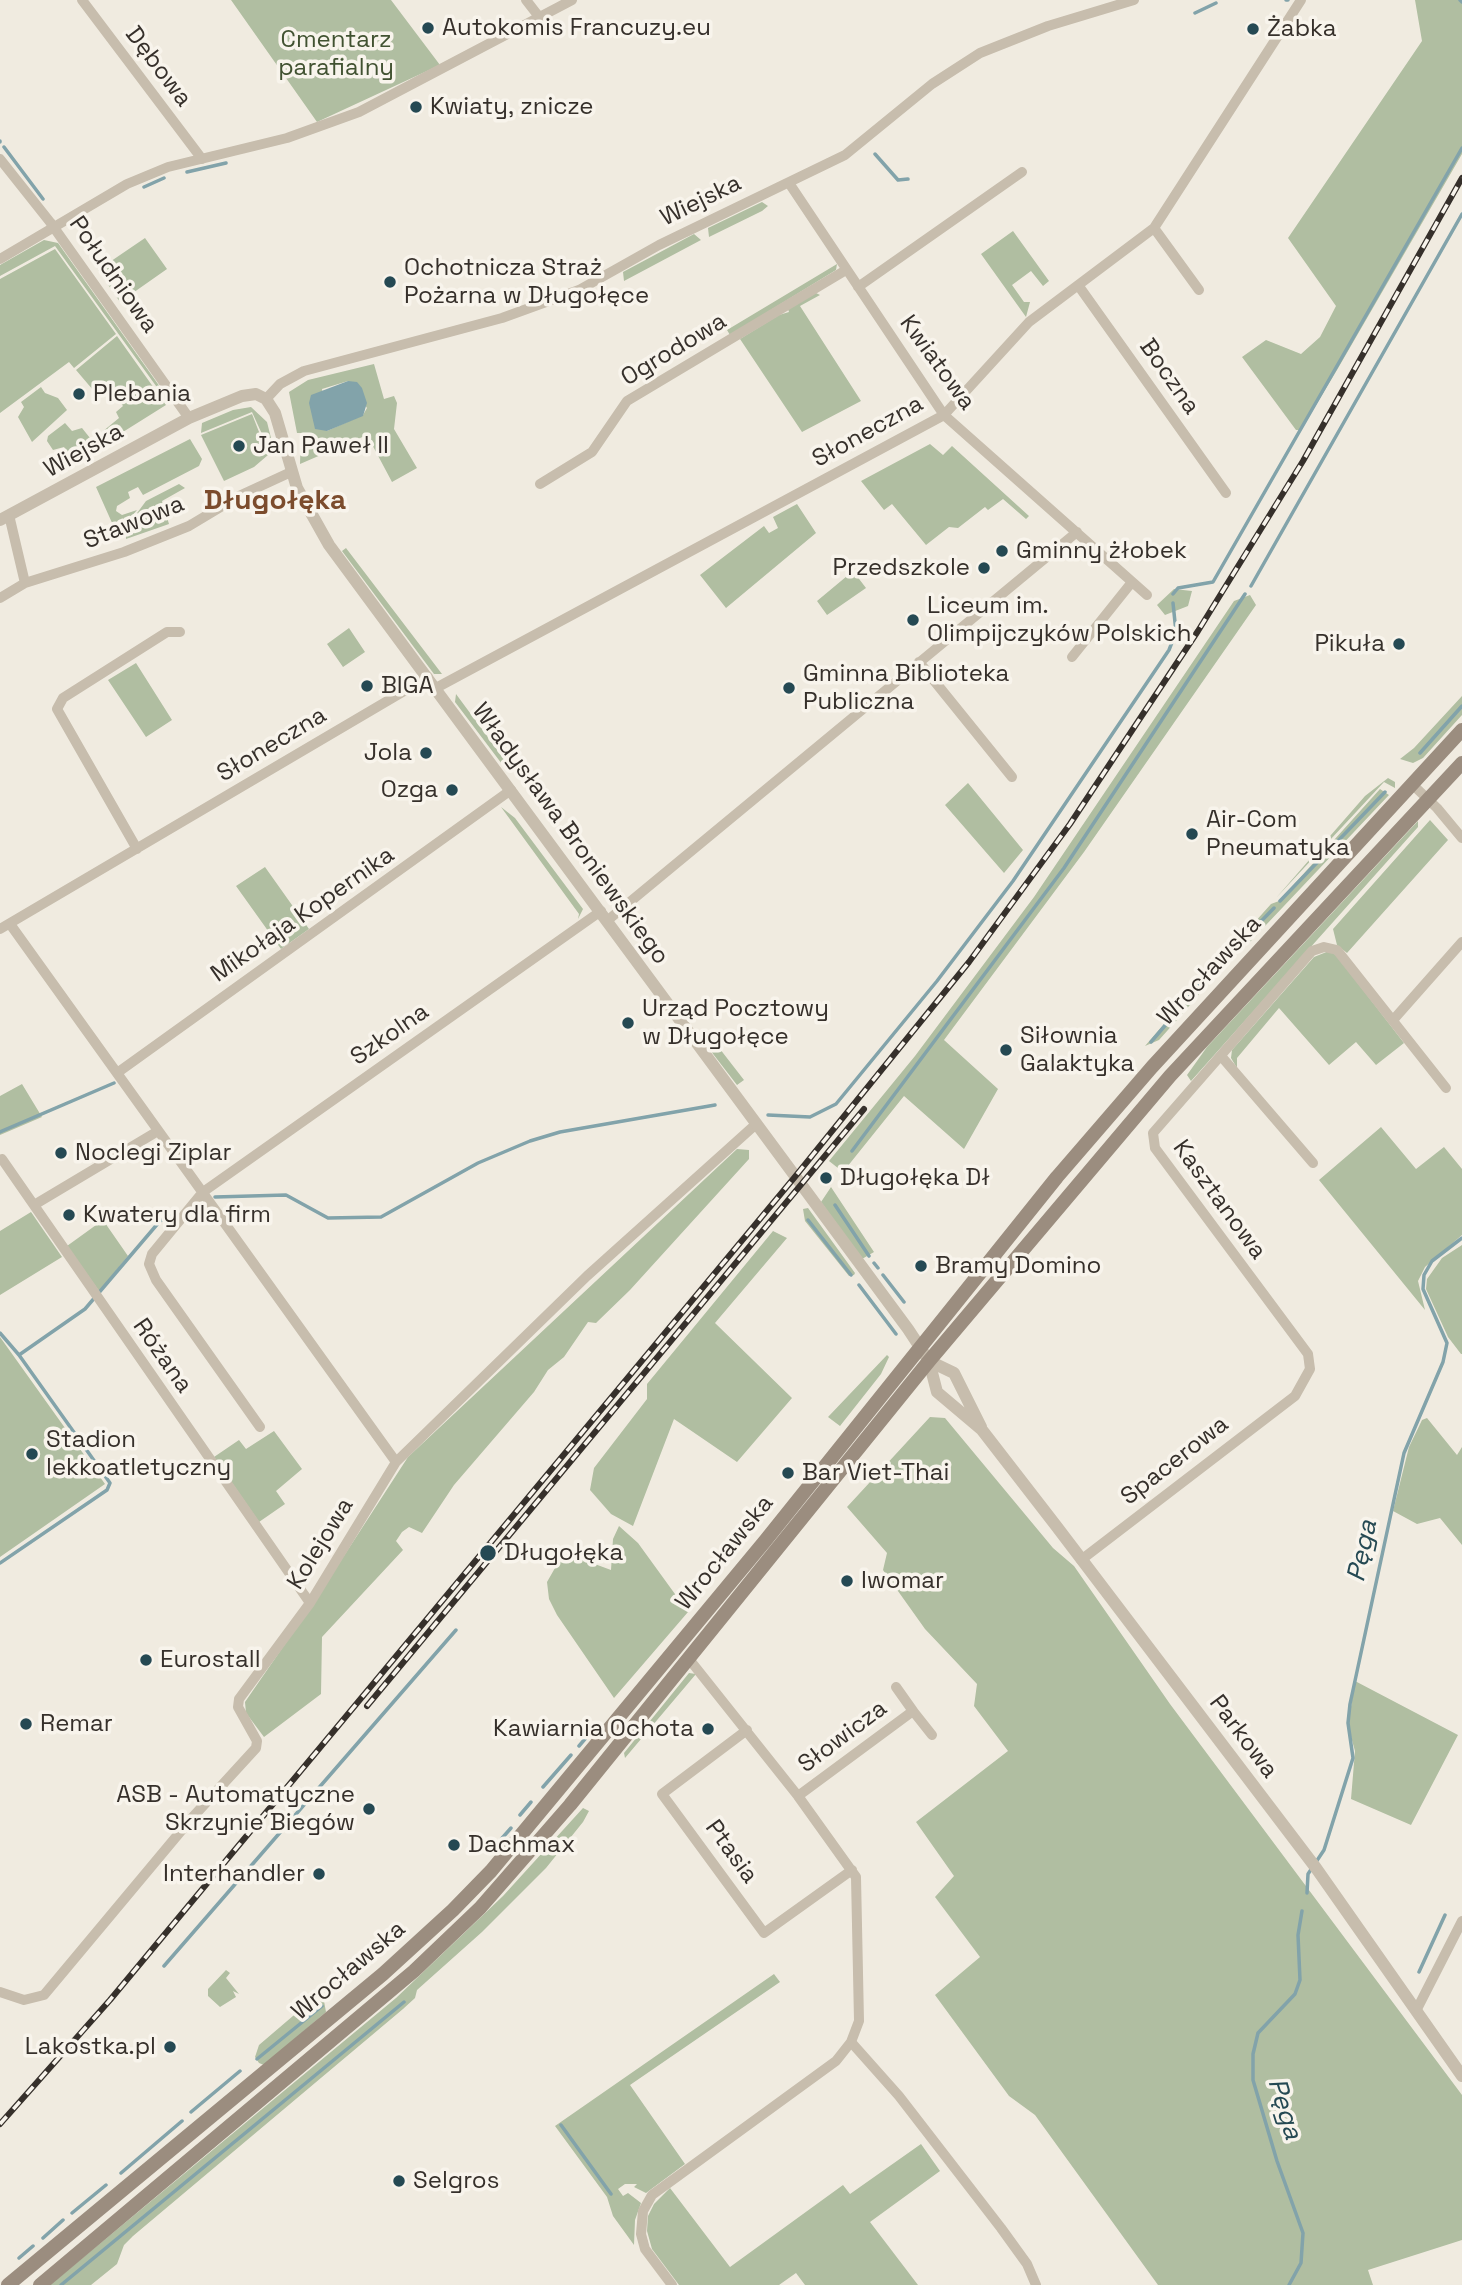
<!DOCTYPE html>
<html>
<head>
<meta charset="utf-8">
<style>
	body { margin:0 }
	canvas { display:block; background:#f0ebe0 }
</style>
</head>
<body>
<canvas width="1462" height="2285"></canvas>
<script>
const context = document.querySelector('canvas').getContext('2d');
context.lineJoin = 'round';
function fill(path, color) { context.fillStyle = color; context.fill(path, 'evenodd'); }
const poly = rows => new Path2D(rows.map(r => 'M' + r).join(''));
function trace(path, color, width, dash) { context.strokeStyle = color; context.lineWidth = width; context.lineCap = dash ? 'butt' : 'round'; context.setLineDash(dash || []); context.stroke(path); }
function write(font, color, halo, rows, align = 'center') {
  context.font = font + ' "Space Grotesk",sans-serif'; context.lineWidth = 7; context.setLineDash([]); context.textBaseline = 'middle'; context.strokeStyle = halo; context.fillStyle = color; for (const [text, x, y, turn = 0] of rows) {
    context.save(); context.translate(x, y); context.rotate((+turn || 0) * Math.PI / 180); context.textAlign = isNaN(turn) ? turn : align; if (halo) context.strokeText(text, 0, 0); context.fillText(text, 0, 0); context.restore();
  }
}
fill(poly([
	[231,0,391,0,440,65,317,122],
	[1415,0,1462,0,1462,154,1337,370,1301,430,1296,430,1242,357,1266,340,1301,354,1320,337,1336,306,1288,238,1422,41],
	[762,202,768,206,762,211,709,237,708,228],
	[1013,231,1049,281,1043,286,1031,271,1012,285,1024,302,1030,302,1026,317,981,254],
	[694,234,701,240,624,281,623,272],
	[145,238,167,269,120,302,98,270],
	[44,240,58,243,170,401,169,404,55,246,0,276,0,265],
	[55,249,116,334,74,368,69,362,0,413,0,279],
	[837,264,836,270,730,335,727,330],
	[816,293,820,295,800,306,861,401,802,432,740,339,779,315,789,312,788,309],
	[117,336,166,405,107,442,102,432,119,418,116,412,123,406,105,382,93,390,76,370],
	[374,364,384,399,394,396,397,403,394,429,417,468,392,482,367,435,300,464,301,433,297,433,289,392,308,380],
	[348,381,367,408,363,415,327,431,322,389],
	[41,387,45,393,58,398,67,410,32,442,18,417,24,407,21,402],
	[251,407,267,422,274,450,271,454,252,412,201,433,202,423,233,410],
	[252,414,268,455,254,467,224,481,201,435],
	[65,423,72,431,82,428,98,448,75,463,64,447,53,450,47,441,48,436],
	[190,439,202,459,199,466,143,495,138,487,128,492,130,498,117,506,116,511,122,515,137,510,117,534,96,487],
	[930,444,943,455,952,446,1029,516,1026,519,1003,499,988,510,985,507,958,528,949,527,926,545,892,504,884,510,861,481],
	[179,484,185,488,162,501,169,524,126,539,126,528,146,501],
	[797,504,816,533,726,608,700,575,764,526,769,533,778,528,773,517],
	[346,548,442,674,434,674,342,551],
	[853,571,866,588,827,615,817,601],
	[1174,589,1192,591,1188,606,1165,615,1157,605],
	[1250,595,1256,605,1084,852,944,1040,998,1089,964,1149,904,1096,843,1172,829,1161,915,1056,1034,897,1234,601],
	[349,628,365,652,343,667,327,644],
	[136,663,172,720,146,737,108,680],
	[457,686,456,694,513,771,508,772,455,702],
	[1462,696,1462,715,1423,758,1413,763,1400,759,1414,748],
	[1388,778,1395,782,1395,788,1384,782,1276,898,1365,796],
	[968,783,1023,850,1004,873,945,805],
	[1380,789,1389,795,1248,944,1242,948,1238,946,1237,942,1271,904,1279,901],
	[501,807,515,818,583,909,578,919,579,914],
	[1430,820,1448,840,1347,953,1337,945,1333,929],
	[1418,821,1418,827,1191,1081,1187,1075,1207,1047],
	[265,867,309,929,281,949,236,886],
	[1329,951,1336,955,1404,1043,1376,1065,1356,1042,1329,1065,1279,1008,1237,1058,1237,1068,1231,1058,1232,1050,1314,957],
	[1206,975,1210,981,1184,1012,1159,1040,1145,1046],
	[706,1031,744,1080,737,1085,700,1037],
	[22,1084,42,1117,0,1135,0,1096],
	[1381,1127,1416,1169,1444,1147,1462,1169,1462,1235,1425,1267,1418,1281,1425,1310,1319,1180],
	[737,1149,749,1150,749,1159,630,1290,596,1323,588,1322,564,1357,548,1370,534,1392,454,1485,422,1533,409,1527,402,1532,396,1541,403,1550,322,1637,321,1694,264,1737,246,1713,245,1702,314,1602,408,1457],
	[831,1187,874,1252,862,1259,821,1202],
	[808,1208,855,1273,854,1275,849,1276,805,1221,803,1209],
	[31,1212,62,1257,0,1295,0,1231],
	[103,1220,128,1256,99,1291,67,1246],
	[773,1231,787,1238,715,1323,792,1398,737,1462,674,1419,633,1526,611,1514,590,1490,594,1468,647,1399,647,1384],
	[1462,1245,1462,1354,1461,1354,1448,1337,1426,1289,1427,1279,1442,1258],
	[0,1337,105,1484,0,1557],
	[887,1355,889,1357,881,1374,840,1426,828,1417],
	[930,1417,945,1418,1053,1548,1074,1566,1170,1704,1462,2095,1462,2240,1368,2270,1373,2285,1158,2285,1035,2115,1009,2096,935,1995,980,1957,935,1897,954,1876,916,1822,1008,1751,974,1706,977,1684,925,1629,883,1570,887,1553,847,1507],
	[1427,1418,1457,1455,1462,1447,1462,1545,1440,1518,1417,1524,1393,1511,1409,1447,1422,1420],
	[274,1431,302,1469,276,1491,285,1504,259,1522,214,1457,239,1440,246,1449],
	[619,1526,638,1543,688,1612,614,1698,557,1615,549,1599,547,1582,559,1561,586,1556,592,1563,611,1570,613,1539],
	[689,1673,696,1674,625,1758,624,1753],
	[1355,1681,1458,1735,1411,1825,1351,1799,1355,1751,1348,1726],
	[583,1808,589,1811,583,1822,546,1868,482,1932,417,1990,415,1998,403,2009,133,2236,124,2245,117,2264,91,2285,50,2285,396,1998,503,1896],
	[226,1970,230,1973,226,1978,239,1994,233,1991,236,1997,220,2007,208,1996,208,1989],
	[774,1974,780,1982,630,2085,685,2164,646,2193,634,2187,637,2184,625,2184,618,2189,623,2196,628,2193,641,2203,635,2220,634,2245,613,2216,607,2197,555,2126],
	[314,1998,324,2001,326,2012,264,2065,259,2063,255,2057,259,2045],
	[921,2144,940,2171,870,2222,918,2285,805,2285,796,2273,779,2285,679,2285,652,2249,647,2231,648,2216,654,2204,670,2188,730,2267,843,2185,850,2194]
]), '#b0bea1');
fill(poly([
	[348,381,357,382,362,388,367,403,363,416,327,431,315,429,309,403,311,395]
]), '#82a3aa');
trace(poly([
	[1286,0,1288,0],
	[1460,0,1462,2],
	[1195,13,1216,3],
	[0,141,0,142],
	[4,147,43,199],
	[875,154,898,180,908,179],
	[187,172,226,163],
	[144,187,164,178],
	[1251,586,1462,214],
	[1173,594,1178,588,1213,582,1462,148],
	[1420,753,1462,706],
	[1280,901,1385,792],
	[1239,944,1274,908],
	[1151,1042,1203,981],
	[768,1115,810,1117,836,1104,937,981,1013,881,1169,650,1176,632,1173,603],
	[0,1132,114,1083],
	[852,1151,1064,868,1245,594],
	[215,1197,286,1195,328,1218,381,1217,478,1163,530,1141,560,1132,715,1105],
	[835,1205,869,1256],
	[808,1220,851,1275],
	[874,1263,878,1268],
	[883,1275,904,1302],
	[859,1285,896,1334],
	[0,1333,19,1355,85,1309,160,1221,170,1216],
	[0,1563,107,1490,110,1483,19,1355],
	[579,1746,596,1726],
	[543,1787,571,1755],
	[520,1815,531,1802],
	[496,1845,511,1828],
	[1307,1893,1308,1874,1324,1850,1353,1758,1348,1723,1350,1704,1404,1453,1443,1362,1447,1343,1423,1289,1424,1275,1432,1261,1462,1238],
	[164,1966,456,1630],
	[1419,1972,1445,1915],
	[257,2059,322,2006],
	[191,2112,240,2071],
	[561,2125,611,2194],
	[121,2173,182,2121],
	[72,2213,106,2185],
	[43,2238,63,2220],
	[19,2258,33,2246],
	[61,2285,404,2002],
	[1289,2285,1301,2263,1303,2233,1277,2161,1253,2080,1253,2054,1258,2033,1295,1994,1300,1980,1298,1935,1302,1911]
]), '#82a3aa', 3.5);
trace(poly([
	[82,0,202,159],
	[526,0,540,18],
	[0,159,50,222,189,418],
	[789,183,944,415,1147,595],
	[1154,228,1199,290],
	[0,259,127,184,168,167,287,138,359,112,572,0],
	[1078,285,1226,493],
	[858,287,1022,172],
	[266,399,280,384,304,371,502,318,579,290,659,245,845,155,932,84,980,53,1048,26,1134,0],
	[540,484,592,452,627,401,846,270],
	[9,515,25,583],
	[0,598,25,583,124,552,189,526,239,496,291,472],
	[1072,657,1132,582],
	[919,662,1012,777],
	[436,688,944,415,1029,322,1154,228,1301,0],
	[1413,785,1437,808,1462,838],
	[137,849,57,709,63,698,167,632,180,632],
	[608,920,1077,532],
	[10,924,396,1462],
	[0,929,428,677],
	[1394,1019,1462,942],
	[1221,1056,1313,1163],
	[117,1073,511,790],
	[2,1159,310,1603],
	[34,1205,158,1131],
	[260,1427,156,1280,149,1264,152,1254,203,1192,601,911],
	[1081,1560,1295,1396,1310,1369,1308,1354,1155,1148,1153,1133,1312,951,1324,947,1337,950,1446,1088],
	[896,1687,913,1711],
	[747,1730,662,1794,764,1933,852,1870],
	[798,1796,913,1711,932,1735],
	[0,1992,24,2000,44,1995,191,1819,256,1748,257,1741,238,1707,239,1699,310,1603,396,1462,587,1276,755,1125],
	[1416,2011,1462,1921],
	[851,2042,899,2096,1001,2228,1027,2264,1036,2285],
	[672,2285,645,2249,641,2234,643,2211,652,2195,836,2061,851,2042,859,2021,856,1877,798,1796,689,1659]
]), '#c7bdad', 10);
trace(poly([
	[0,520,189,418,242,396,256,394,266,399,275,413,297,488,329,545,908,1329,929,1361,937,1392,982,1430,1057,1527,1316,1868,1462,2076],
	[929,1361,954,1373,981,1427]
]), '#c7bdad', 12);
trace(poly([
	[8,2285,383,1974,453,1910,491,1871,765,1541,1057,1177,1152,1067,1462,730],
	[40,2285,414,1971,480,1908,570,1805,929,1361,1170,1076,1462,763]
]), '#9b8d7f', 14);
const rail = poly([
	[367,1706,864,1109],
	[0,2124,110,2000,794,1178,969,962,1070,824,1198,631,1303,461,1462,178]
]);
trace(rail, '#36302b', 6);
trace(rail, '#f8f4ec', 3.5, [10]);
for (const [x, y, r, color] of [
	[428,28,7,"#254953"],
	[1253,29,7,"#254953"],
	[416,107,7,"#254953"],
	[390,282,7,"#254953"],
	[79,394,7,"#254953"],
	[239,446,7,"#254953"],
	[1002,551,7,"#254953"],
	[984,568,7,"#254953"],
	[913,620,7,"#254953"],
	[1399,644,7,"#254953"],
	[367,686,7,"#254953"],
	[789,688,7,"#254953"],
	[426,753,7,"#254953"],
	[452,790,7,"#254953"],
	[1192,834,7,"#254953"],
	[628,1023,7,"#254953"],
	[1006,1050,7,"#254953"],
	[61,1153,7,"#254953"],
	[826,1178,7,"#254953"],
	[69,1215,7,"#254953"],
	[921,1266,7,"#254953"],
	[32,1454,7,"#254953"],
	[788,1473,7,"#254953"],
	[488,1553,9,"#254953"],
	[847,1581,7,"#254953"],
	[146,1660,7,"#254953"],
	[26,1724,7,"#254953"],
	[708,1729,7,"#254953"],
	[369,1809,7,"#254953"],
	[454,1845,7,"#254953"],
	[319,1874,7,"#254953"],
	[170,2047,7,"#254953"],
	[399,2181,7,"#254953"]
]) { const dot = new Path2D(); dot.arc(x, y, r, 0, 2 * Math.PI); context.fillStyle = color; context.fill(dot); trace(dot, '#f8f4ec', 2.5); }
write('24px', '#36302b', '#f8f4ec', [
	["Autokomis Francuzy.eu",442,28],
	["Żabka",1267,29],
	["Kwiaty, znicze",430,107],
	["Ochotnicza Straż",404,268],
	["Pożarna w Długołęce",404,296],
	["Plebania",93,394],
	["Jan Paweł II",253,446],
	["Gminny żłobek",1016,551],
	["Przedszkole",970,568,"right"],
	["Liceum im.",927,606],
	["Olimpijczyków Polskich",927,634],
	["Pikuła",1385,644,"right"],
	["Gminna Biblioteka",803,674],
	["Publiczna",803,702],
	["BIGA",381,686],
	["Jola",412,753,"right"],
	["Ozga",438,790,"right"],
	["Air-Com",1206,820],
	["Pneumatyka",1206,848],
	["Urząd Pocztowy",642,1009],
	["w Długołęce",642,1037],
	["Siłownia",1020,1036],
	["Galaktyka",1020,1064],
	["Noclegi Ziplar",75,1153],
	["Długołęka Dł",840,1178],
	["Kwatery dla firm",83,1215],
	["Bramy Domino",935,1266],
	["Stadion",46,1440],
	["lekkoatletyczny",46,1468],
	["Bar Viet-Thai",802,1473],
	["Długołęka",504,1553],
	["Iwomar",861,1581],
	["Eurostall",160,1660],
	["Remar",40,1724],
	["Kawiarnia Ochota",694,1729,"right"],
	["ASB - Automatyczne",355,1795,"right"],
	["Skrzynie Biegów",355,1823,"right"],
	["Dachmax",468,1845],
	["Interhandler",305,1874,"right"],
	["Lakostka.pl",156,2047,"right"],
	["Selgros",413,2181]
], 'left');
write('24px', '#415231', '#f8f4ec', [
	["Cmentarz",336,40],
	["parafialny",336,68]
]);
write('24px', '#36302b', '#f8f4ec', [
	["Dębowa",158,67,53],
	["Wiejska",701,201,-26],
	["Południowa",113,275,55],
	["Ogrodowa",674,350,-31],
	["Kwiatowa",937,363,54],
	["Boczna",1169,377,55],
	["Słoneczna",868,432,-29],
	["Wiejska",84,451,-29],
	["Stawowa",134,523,-22],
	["Słoneczna",272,745,-31],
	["Władysława Broniewskiego",570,834,54],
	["Mikołaja Kopernika",303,915,-35],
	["Wrocławska",1210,971,-47],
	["Szkolna",390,1035,-35],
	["Kasztanowa",1219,1200,54],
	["Różana",162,1356,55],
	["Spacerowa",1175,1461,-38],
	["Kolejowa",321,1544,-58],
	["Wrocławska",725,1553,-51],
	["Słowicza",843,1737,-37],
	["Parkowa",1243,1737,53],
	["Ptasia",731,1852,54],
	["Wrocławska",349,1971,-40]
]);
write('italic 26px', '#254953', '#f8f4ec', [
	["Pęga",1363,1551,-78],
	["Pęga",1284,2109,73]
]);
write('bold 28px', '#7c4c2d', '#f8f4ec', [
	["Długołęka",275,501]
]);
</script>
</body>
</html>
